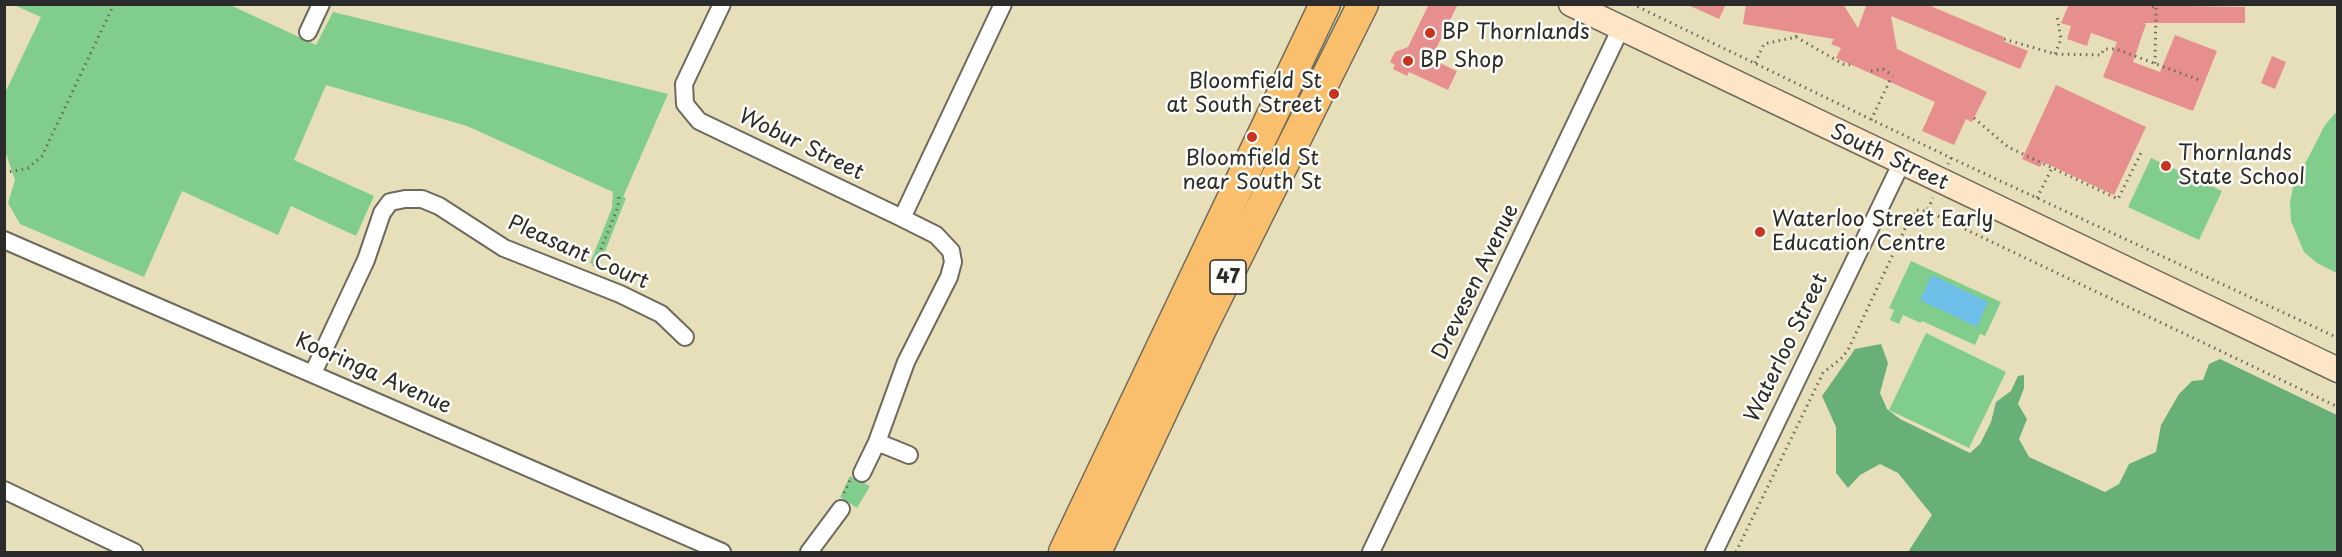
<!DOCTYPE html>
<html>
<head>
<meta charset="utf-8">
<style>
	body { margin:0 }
	#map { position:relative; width:2342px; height:557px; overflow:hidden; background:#e7dfba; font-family:"Playpen Sans",sans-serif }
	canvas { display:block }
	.frame { position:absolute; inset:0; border:6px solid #2b2b2b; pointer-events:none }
</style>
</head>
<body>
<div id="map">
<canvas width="2342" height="557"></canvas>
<div class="frame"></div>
</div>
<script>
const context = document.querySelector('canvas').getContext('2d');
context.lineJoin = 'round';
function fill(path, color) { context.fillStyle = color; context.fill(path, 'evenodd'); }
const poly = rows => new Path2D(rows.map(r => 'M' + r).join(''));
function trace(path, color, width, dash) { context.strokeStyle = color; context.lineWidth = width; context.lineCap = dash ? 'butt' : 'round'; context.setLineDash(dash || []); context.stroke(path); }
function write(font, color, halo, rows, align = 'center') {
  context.font = font + ' "Playpen Sans",sans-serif'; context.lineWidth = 5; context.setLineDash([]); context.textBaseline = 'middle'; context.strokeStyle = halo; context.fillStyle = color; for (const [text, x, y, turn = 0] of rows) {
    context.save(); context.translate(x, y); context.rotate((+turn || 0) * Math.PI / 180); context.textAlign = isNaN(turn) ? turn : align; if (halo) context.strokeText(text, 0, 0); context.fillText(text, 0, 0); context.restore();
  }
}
fill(poly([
	[228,4,316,45,333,12,668,94,623,197,626,198,599,267,590,263,612,208,613,192,467,126,326,85,294,160,374,196,356,236,291,206,278,235,182,191,144,277,20,224,8,203,15,180,5,151,5,93,41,17,14,5],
	[2337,111,2337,273,2317,263,2304,252,2291,221,2290,203,2293,187,2325,125],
	[2151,158,2222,191,2199,240,2128,207],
	[1911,261,2001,302,1985,336,1980,334,1975,345,1922,321,1921,323,1903,315,1899,324,1890,320,1894,310,1889,308],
	[1926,333,2006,372,1969,448,1889,410],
	[850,476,870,486,857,508,840,497]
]), '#80cd8c');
fill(poly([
	[1881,344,1888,363,1880,393,1887,409,1900,419,1970,453,1980,444,1991,422,1996,402,2011,391,2018,376,2024,375,2024,388,2018,404,2027,419,2019,439,2029,457,2105,492,2119,484,2129,464,2156,452,2161,425,2179,394,2192,381,2203,380,2209,364,2220,359,2337,415,2337,552,1908,552,1932,515,1898,473,1880,464,1860,475,1848,488,1836,473,1836,427,1822,396,1855,349]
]), '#68b078');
fill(poly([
	[1932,275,1988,302,1977,327,1920,300]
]), '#6dbee8');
fill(poly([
	[1429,4,1458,4,1431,59,1457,71,1448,90,1409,72,1407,76,1393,69,1395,65,1390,62,1395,52,1408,47],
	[1686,4,1726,4,1719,19],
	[1746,4,1843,4,1858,28,1866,6,1863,4,1926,4,2004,37,2003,41,2028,51,2020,69,1891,16,1897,49,1987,92,1972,122,1966,119,1954,145,1922,131,1935,102,1836,58,1841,48,1831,44,1834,39,1743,24],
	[2069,4,2245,7,2245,23,2144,23,2146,24,2133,62,2160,72,2175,35,2217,51,2193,111,2103,77,2117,42,2091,33,2087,46,2067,39,2071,26,2061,23],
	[2272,56,2286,62,2275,89,2261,83],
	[2056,85,2146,127,2114,195,2043,162,2040,167,2022,159]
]), '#e78f8e');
const street = poly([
	[722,4,684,84,685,104,699,121,902,218],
	[308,32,321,4],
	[4,240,722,552],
	[313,373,366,260,382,213,390,202,405,199,422,199,439,206,504,248,620,294,661,314,685,337],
	[877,442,909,455],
	[862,473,877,442,906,362,949,277,953,262,951,251,936,235,902,218,1003,4],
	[4,490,134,552],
	[809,552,841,509],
	[1371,552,1620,30],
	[1714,552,1901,164]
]);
const secondary = poly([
	[1571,4,2338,370]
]);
const highway = poly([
	[1064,552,1325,4],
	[1096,552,1202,327,1363,4]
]);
trace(street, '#6d6a5d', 20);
trace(secondary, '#6d6a5d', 27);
trace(highway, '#6d6a5d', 33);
trace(poly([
	[1632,4,1951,158,1948,164],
	[2152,7,2156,6,2155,64],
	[1796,37,1843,64,1852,65],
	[2004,39,2055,54,2101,55,2104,49,2116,49,2202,81],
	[2055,54,2061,39,2057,16],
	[1755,63,1764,44,1796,37,1797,33],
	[1871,71,1883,69,1893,76],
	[1974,118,2008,147,2118,199,2141,153],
	[1871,120,1891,78],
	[1951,158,2338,338],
	[4,173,28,168,42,156,114,4],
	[2037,198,2052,168],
	[1927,211,2338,407],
	[594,266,618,207,619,195],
	[844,493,850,480],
	[1736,552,1823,373,1843,357,1849,348,1910,218,1916,210,1927,211,1933,198]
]), '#6d6a5d', 3, [1.5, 4.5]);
trace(street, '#fff', 16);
trace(secondary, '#fde5c5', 24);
trace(highway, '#f9bf6d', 30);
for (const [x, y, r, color] of [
	[1430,33,6,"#c8321e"],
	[1408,61,6,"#c8321e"],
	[1334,94,6,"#c8321e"],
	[1252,137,6,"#c8321e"],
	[2166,166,6,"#c8321e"],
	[1760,232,6,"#c8321e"]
]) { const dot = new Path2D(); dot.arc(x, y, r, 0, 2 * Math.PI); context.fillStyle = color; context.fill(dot); trace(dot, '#fdfcf7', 2); }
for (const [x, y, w] of [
	[1228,277,36]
]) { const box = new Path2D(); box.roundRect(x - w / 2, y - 17, w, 34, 4.5); context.fillStyle = '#fdfcf7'; context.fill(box); trace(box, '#2b2b2b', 1.5); }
write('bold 20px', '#2b2b2b', null, [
	["47",1228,277]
]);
write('21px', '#2b2b2b', '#fdfcf7', [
	["BP Thornlands",1442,33],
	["BP Shop",1420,61],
	["Bloomfield St",1322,82,"right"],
	["at South Street",1322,106,"right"],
	["Thornlands",2178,154],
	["State School",2178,178],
	["Bloomfield St",1252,159,"center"],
	["near South St",1252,183,"center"],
	["Waterloo Street Early",1772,220],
	["Education Centre",1772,244]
], 'left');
write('21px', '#2b2b2b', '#fdfcf7', [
	["Wobur Street",801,145,26],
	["South Street",1889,158,25],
	["Pleasant Court",578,253,24],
	["Drevesen Avenue",1476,282,-64],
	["Waterloo Street",1787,348,-64],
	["Kooringa Avenue",373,374,24]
]);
</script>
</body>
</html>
